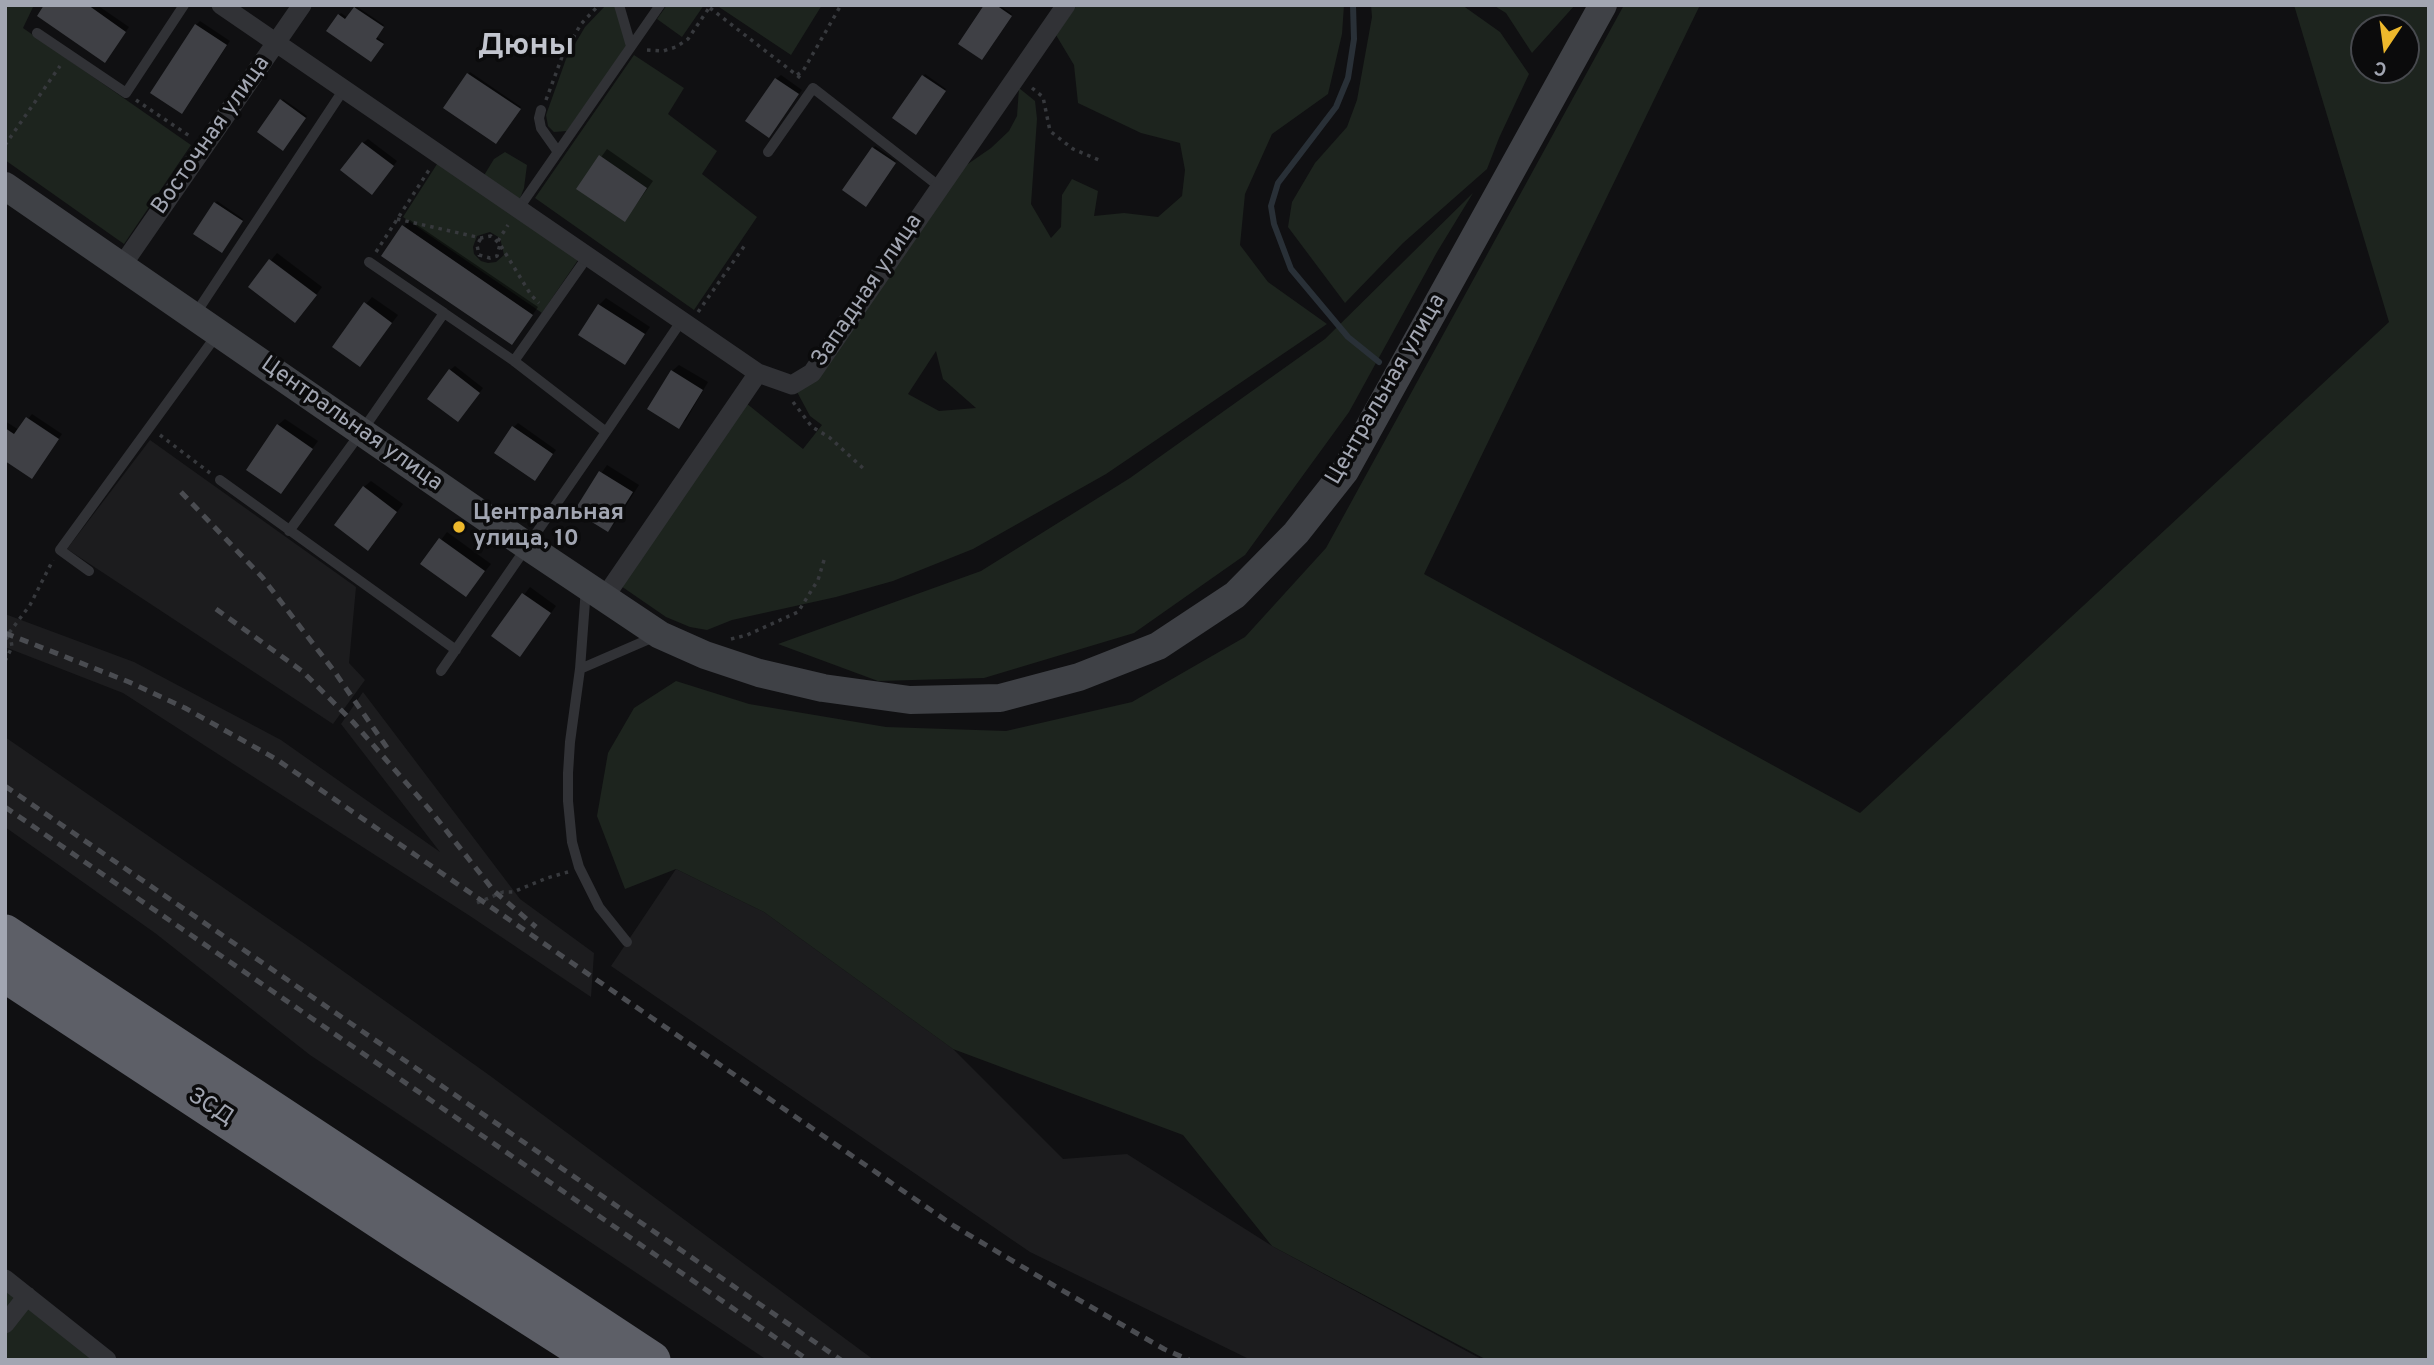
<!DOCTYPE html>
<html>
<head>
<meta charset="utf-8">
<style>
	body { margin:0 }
	#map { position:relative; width:2434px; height:1365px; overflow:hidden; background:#101012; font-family:Overpass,sans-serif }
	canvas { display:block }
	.frame { position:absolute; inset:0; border:7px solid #a2a6b2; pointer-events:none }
	.north { position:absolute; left:2350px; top:14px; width:70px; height:70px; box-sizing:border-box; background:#0b0b0c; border:2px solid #47494e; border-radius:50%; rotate:193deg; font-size:19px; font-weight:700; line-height:28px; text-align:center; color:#a2a6b2 }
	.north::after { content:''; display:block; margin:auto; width:24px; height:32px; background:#edb82c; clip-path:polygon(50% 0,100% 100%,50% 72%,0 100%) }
</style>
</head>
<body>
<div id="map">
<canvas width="2434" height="1365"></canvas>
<div class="frame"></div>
<div class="north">С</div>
</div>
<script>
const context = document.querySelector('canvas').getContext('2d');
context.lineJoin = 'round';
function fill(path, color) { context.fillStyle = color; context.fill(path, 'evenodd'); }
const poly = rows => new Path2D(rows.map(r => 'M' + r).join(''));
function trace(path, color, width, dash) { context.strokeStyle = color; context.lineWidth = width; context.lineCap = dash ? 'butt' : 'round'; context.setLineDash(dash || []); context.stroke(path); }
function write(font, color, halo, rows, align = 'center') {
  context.font = font + ' Overpass,sans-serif'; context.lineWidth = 7; context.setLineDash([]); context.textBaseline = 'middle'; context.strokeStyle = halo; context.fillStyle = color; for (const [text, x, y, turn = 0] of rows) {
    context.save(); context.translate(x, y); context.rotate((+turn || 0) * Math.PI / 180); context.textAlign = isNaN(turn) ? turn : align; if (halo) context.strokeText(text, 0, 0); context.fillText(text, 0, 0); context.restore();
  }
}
fill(poly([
	[150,440,356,587,349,663,365,680,333,724,67,549],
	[5,614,134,662,281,740,440,852,341,724,363,692,520,899,594,953,591,997,470,916,123,693,5,647],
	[5,737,305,944,489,1075,874,1360,767,1360,310,1055,155,933,5,827],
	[676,869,764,912,953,1049,1063,1159,1127,1154,1272,1246,1483,1360,1251,1360,1030,1252,611,966]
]), '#1c1c1e');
fill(poly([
	[5,5,34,5,23,28,191,145,124,244,5,160],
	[606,5,615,5,627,46,567,131,554,132,548,126,546,115,566,59,585,27],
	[667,5,704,5,682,37,657,19],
	[720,5,822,5,791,55,719,7],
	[1077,5,1344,5,1342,34,1328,94,1272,134,1245,194,1240,245,1268,282,1327,324,1106,474,973,549,893,581,836,597,732,620,707,630,690,627,666,617,621,586,746,403,803,449,822,425,810,416,796,390,965,166,991,148,1009,131,1017,116,1019,88,1035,101,1037,119,1031,204,1051,238,1061,227,1062,195,1072,179,1098,191,1094,216,1124,213,1158,217,1182,196,1185,170,1180,143,1141,133,1078,103,1074,65,1056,35],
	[936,351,943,379,976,408,939,411,908,394],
	[1371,5,1462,5,1500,32,1529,74,1499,138,1487,169,1403,243,1345,303,1288,227,1292,202,1315,163,1347,127,1357,100,1372,17],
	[1493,5,1575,5,1532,53,1506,13],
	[1624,5,1700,5,1424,574,1860,813,2389,322,2294,5,2429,5,2429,1360,1487,1360,1272,1246,1183,1135,953,1049,764,912,676,869,625,889,597,816,608,753,634,708,676,681,749,704,886,727,1006,731,1132,702,1245,637,1326,548],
	[2364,28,2406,28,2406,70,2364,70],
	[634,55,684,88,668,114,717,151,702,174,757,217,694,310,535,198],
	[505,152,527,165,524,188,519,201,483,177,494,159],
	[439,161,580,257,542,313,403,217],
	[490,232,500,238,504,255,496,262,488,263,481,261,474,254,473,247,477,236],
	[1473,193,1437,252,1349,412,1245,555,1134,633,984,678,878,681,778,644,981,571,1130,478,1325,339],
	[5,1278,107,1360,5,1360]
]), '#1d241e');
fill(poly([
	[46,5,97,5,129,27,109,56],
	[987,5,999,5,1012,14,983,56],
	[356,6,384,25,376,37,384,42,373,58,339,15,341,13,348,18],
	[200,21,230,41,186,108,196,25],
	[470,72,521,107,498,141,445,107],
	[925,74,946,89,918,131,895,118],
	[781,75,802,90,773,131,776,79],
	[283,99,307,116,283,148,259,132],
	[368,139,397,161,376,188,363,143],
	[875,146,896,161,867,203,845,190],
	[607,149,653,181,625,220,578,189],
	[217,201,243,219,223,249,195,233],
	[410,220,538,307,518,336,404,226],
	[277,253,322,287,302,314,250,286],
	[372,297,398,315,360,365,366,304],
	[606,298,650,327,625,363,599,305],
	[679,365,708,382,686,420,679,426,672,371],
	[455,366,483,388,462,416,450,370],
	[32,414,62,434,35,473,5,459,5,421,19,430],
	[285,419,318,441,281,492,278,425],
	[518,423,556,450,538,475,514,427],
	[607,465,639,485,615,523,608,530,576,510],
	[371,481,403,504,375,542,364,487],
	[447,532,491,564,466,595,423,564],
	[530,587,556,606,526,648,493,635]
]), '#0007');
trace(poly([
	[1353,5,1354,39,1348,78,1336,107,1278,183,1271,206,1274,224,1291,269,1348,337,1379,362]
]), '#293037', 6);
fill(poly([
	[44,5,88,5,126,32,105,63,37,16],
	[984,5,996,5,1012,16,982,60,958,44],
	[354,7,384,27,376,39,384,44,371,62,326,31,338,14,345,19],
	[195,24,227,45,182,114,150,93],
	[467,73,521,109,496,144,443,108],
	[922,75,946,91,916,135,892,118],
	[775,78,799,94,769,138,745,121],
	[280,99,306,118,283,151,257,132],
	[362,142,394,166,372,195,340,170],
	[872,147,896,163,866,207,842,190],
	[599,155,647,188,625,222,576,189],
	[214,202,243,221,222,253,193,234],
	[402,225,533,315,512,345,381,256],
	[269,259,317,295,295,323,248,287],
	[364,302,392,323,360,367,332,347],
	[598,304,645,334,625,365,578,335],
	[449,369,480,393,458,422,427,399],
	[671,370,703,390,679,429,647,409],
	[26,417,59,439,32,479,5,461,5,428,14,434],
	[277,424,313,449,281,494,246,470],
	[512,426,553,454,535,481,494,453],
	[599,471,633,492,608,532,574,511],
	[363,486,397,512,368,551,334,525],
	[439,538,485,571,466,597,420,564],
	[522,593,551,613,520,657,491,636]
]), '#3f4045');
trace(poly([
	[710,8,803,80],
	[647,50,663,51,676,47,688,39,711,5],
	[797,75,803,71,841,5],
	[1032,88,1043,97,1050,131,1073,149,1099,160],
	[136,100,191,137],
	[546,100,562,57,581,24,599,5],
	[5,145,60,66],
	[397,219,481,238,491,236,500,244,497,256,490,258,479,255,477,245,481,238],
	[498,241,508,225],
	[501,246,531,295,539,303],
	[376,252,429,170],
	[698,312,745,245],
	[793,402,812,427,829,437,865,470],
	[160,435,210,473],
	[731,639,747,635,798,612,818,580,825,557],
	[5,661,12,647,11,640,6,637,30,605,53,560],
	[477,903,503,892,513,892,547,878,568,872]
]), '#37393d', 3.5, [3.5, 5]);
trace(poly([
	[619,5,631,46],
	[37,33,126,93,184,5],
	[541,110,539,118,541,128,558,152],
	[768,152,813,88,940,187],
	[519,208,660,5],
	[369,262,444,313],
	[196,313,344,89],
	[606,432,682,320],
	[220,480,456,650],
	[289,531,362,431,444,313,514,361,588,256],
	[89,571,60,550,216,336],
	[586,588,580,669,570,742,568,773,568,801,572,842,579,867,599,907,627,942],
	[580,669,654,637],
	[441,671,606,432,514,361]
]), '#313236', 10);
trace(poly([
	[221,5,758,373],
	[121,267,302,5],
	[604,598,758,373,792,385,812,373,1066,5],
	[5,1279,107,1360],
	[5,1324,27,1296]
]), '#313236', 19);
trace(poly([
	[5,186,527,546,660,635,705,655,759,673,823,688,910,700,1000,698,1079,677,1158,646,1235,595,1296,533,1345,471,1603,5]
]), '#3f4146', 28);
trace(poly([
	[5,933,652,1360],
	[5,974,414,1243,597,1360]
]), '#5d5f67', 37);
trace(poly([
	[181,492,262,577,334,671,388,749],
	[216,609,302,671,353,722,430,810,494,891,536,927],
	[5,633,129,682,185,708,276,759,954,1226,1053,1285,1164,1349,1189,1360],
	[5,786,841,1360],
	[5,807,808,1360]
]), '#4a4c51', 5, [9, 7]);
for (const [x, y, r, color] of [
	[459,527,7,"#edb82c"]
]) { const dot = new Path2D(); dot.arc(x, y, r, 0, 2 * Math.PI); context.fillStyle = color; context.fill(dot); trace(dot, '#0b0b0c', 2.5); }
write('23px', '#a2a6b2', '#0b0b0c', [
	["Восточная улица",212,136,-55],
	["Западная улица",868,291,-56],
	["Центральная улица",1387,390,-60],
	["Центральная улица",351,425,35],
	["ЗСД",210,1108,33]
]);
write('bold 23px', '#a2a6b2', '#0b0b0c', [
	["Центральная",473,514],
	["улица, 10",473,540]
], 'left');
write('bold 30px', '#c2c5ce', '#0b0b0c', [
	["Дюны",526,48]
]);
</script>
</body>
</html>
